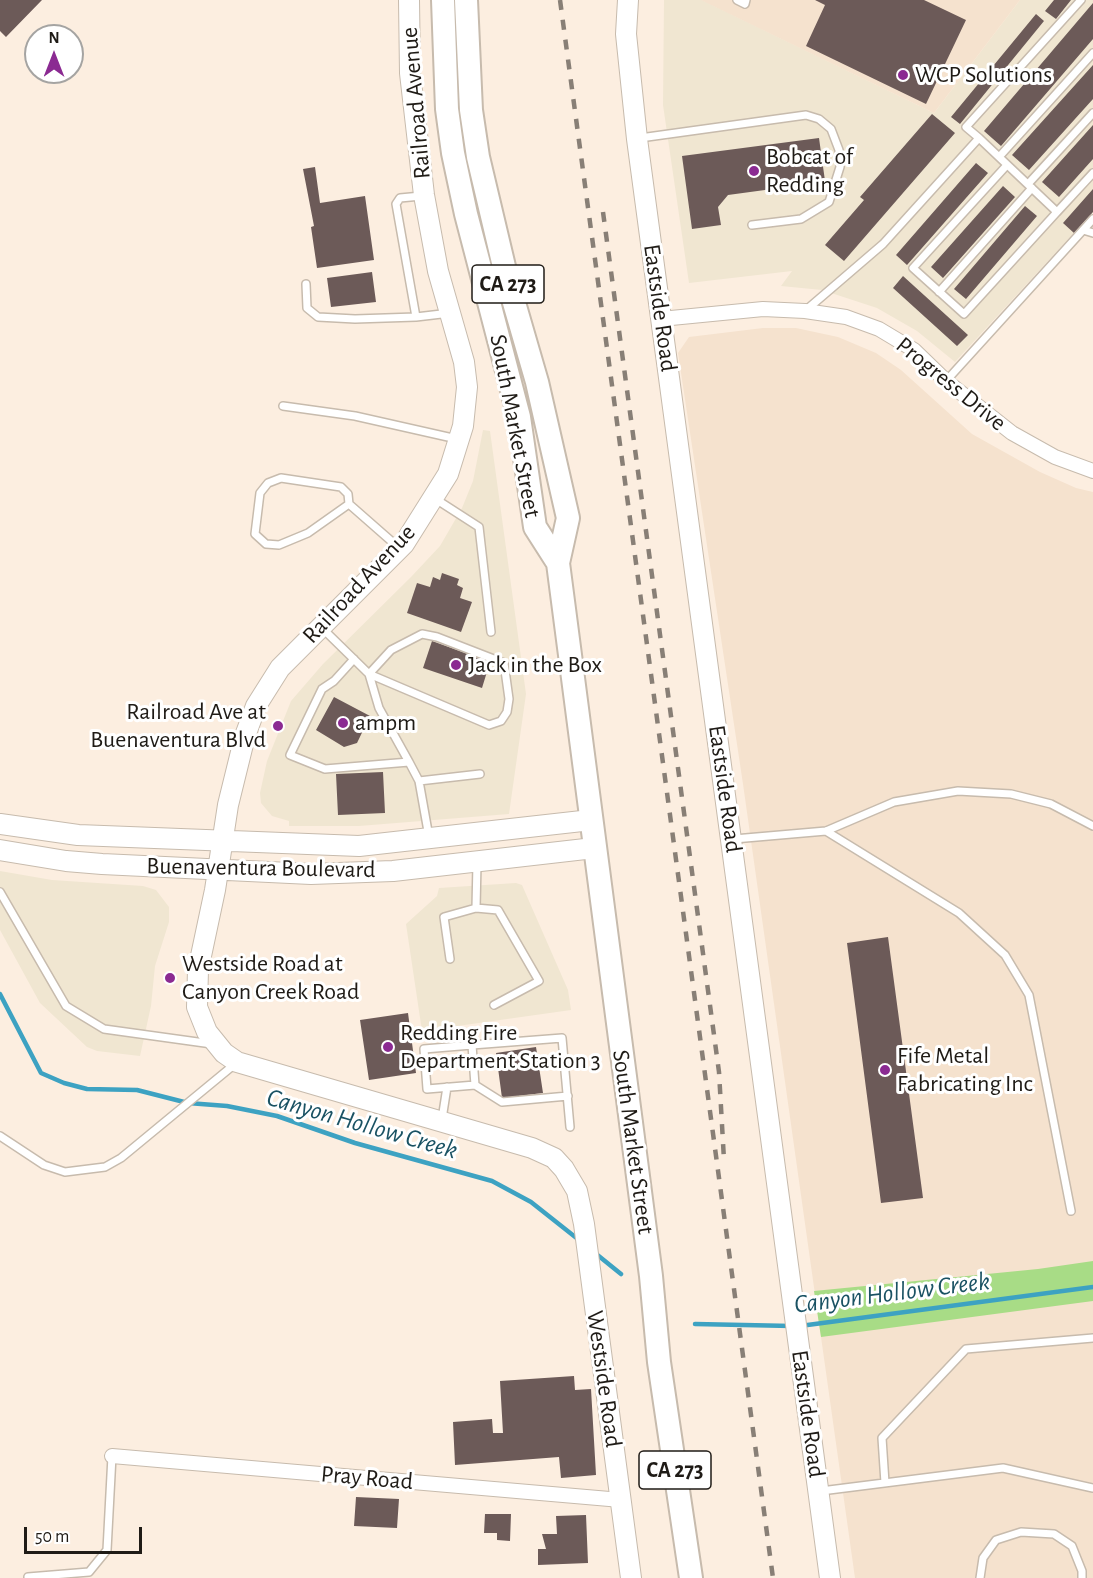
<!DOCTYPE html>
<html>
<head>
<meta charset="utf-8">
<style>
	body { margin:0 }
	#map { position:relative; width:1093px; height:1578px; overflow:hidden; background:#fceee0; font-family:"Alegreya Sans",sans-serif }
	canvas { display:block }
	.north { position:absolute; left:24px; top:24px; width:60px; height:60px; box-sizing:border-box; background:#fff; border:2px solid #a5a4a2; border-radius:50%; rotate:0deg; font-size:16px; font-weight:700; line-height:24px; text-align:center; color:#1f1b16 }
	.north::after { content:''; display:block; margin:auto; width:21px; height:27px; background:#8b2a92; clip-path:polygon(50% 0,100% 100%,50% 72%,0 100%) }
	.scale { position:absolute; left:24px; top:1527px; width:118px; height:27px; box-sizing:border-box; border:3px solid #1f1b16; border-top:0; padding-left:8px; font-size:18px; line-height:21px; white-space:nowrap; color:#1f1b16; -webkit-text-stroke:4px #fff; paint-order:stroke }
</style>
</head>
<body>
<div id="map">
<canvas width="1093" height="1578"></canvas>
<div class="north">N</div>
<div class="scale">50 m</div>
</div>
<script>
const context = document.querySelector('canvas').getContext('2d');
context.lineJoin = 'round';
function fill(path, color) { context.fillStyle = color; context.fill(path, 'evenodd'); }
const poly = rows => new Path2D(rows.map(r => 'M' + r).join(''));
function trace(path, color, width, dash) { context.strokeStyle = color; context.lineWidth = width; context.lineCap = dash ? 'butt' : 'round'; context.setLineDash(dash || []); context.stroke(path); }
function write(font, color, halo, rows, align = 'center') {
  context.font = font + ' "Alegreya Sans",sans-serif'; context.lineWidth = 6; context.setLineDash([]); context.textBaseline = 'middle'; context.strokeStyle = halo; context.fillStyle = color; for (const [text, x, y, turn = 0] of rows) {
    context.save(); context.translate(x, y); context.rotate((+turn || 0) * Math.PI / 180); context.textAlign = isNaN(turn) ? turn : align; if (halo) context.strokeText(text, 0, 0); context.fillText(text, 0, 0); context.restore();
  }
}
fill(poly([
	[664,0,702,0,934,113,1020,0,1093,0,1093,212,955,362,917,331,877,308,822,290,781,286,792,271,689,283,663,105],
	[483,430,490,431,526,694,509,814,359,826,289,826,289,821,272,816,266,809,261,803,260,793,267,761,291,701,323,664,411,577,440,546,462,508,473,481],
	[0,871,52,880,143,886,156,890,169,907,169,922,155,966,151,1006,140,1056,97,1051,87,1047,40,1003,0,930],
	[516,883,522,885,568,990,571,1010,422,1031,406,924,437,896,439,888]
]), '#f0e6d1');
fill(poly([
	[701,0,1020,0,934,113],
	[796,328,838,337,876,353,901,370,972,434,1040,472,1076,488,1093,492,1093,1578,855,1578,743,784,678,353,689,337,763,328]
]), '#f5e2ce');
fill(poly([
	[1093,1261,1093,1301,821,1337,814,1291,1038,1269]
]), '#a8dc86');
trace(poly([
	[0,994,41,1073,64,1083,87,1089,137,1090,188,1103,227,1106,277,1116,355,1143,492,1181,531,1202,579,1240],
	[595,1253,621,1274],
	[695,1324,792,1326],
	[800,1326,1093,1287]
]), '#3da2c2', 4.5);
fill(poly([
	[0,0,42,0,6,37,0,31],
	[815,0,924,0,966,20,926,104,806,46,825,5],
	[1054,0,1071,0,1056,19,1045,11],
	[1093,3,1093,39,1001,146,984,131],
	[1036,14,1044,21,960,124,951,117],
	[1093,65,1093,99,1029,170,1012,155],
	[932,114,955,133,844,261,825,245,864,200,860,197],
	[1093,125,1093,159,1059,197,1042,182],
	[819,138,826,188,787,193,787,187,728,195,718,207,721,225,692,229,682,156],
	[976,163,988,173,907,265,896,255],
	[315,167,320,203,365,196,374,260,317,268,311,227,314,226,303,169],
	[1003,186,1015,197,943,278,931,267],
	[1093,189,1093,212,1074,233,1063,223],
	[1025,206,1037,216,966,299,954,289],
	[372,272,376,302,331,307,327,278],
	[903,276,968,335,957,346,893,288],
	[442,573,459,579,457,585,463,588,460,598,472,602,461,632,407,613,417,583,430,587,433,577,440,580],
	[432,641,490,662,482,688,423,668],
	[334,697,370,716,357,743,344,747,316,730],
	[383,772,385,813,338,815,336,774],
	[888,937,923,1198,881,1203,847,943],
	[408,1013,416,1073,369,1080,360,1020],
	[536,1047,543,1093,502,1098,496,1053],
	[574,1376,575,1390,591,1389,596,1475,561,1478,559,1457,455,1465,453,1422,492,1419,493,1433,503,1433,500,1381],
	[356,1497,399,1499,397,1528,354,1526],
	[485,1514,511,1514,510,1541,497,1540,497,1533,484,1533],
	[586,1515,588,1563,538,1565,538,1549,546,1549,542,1534,557,1534,556,1516]
]), '#6c5a58');
const lane = poly([
	[737,0,745,4,746,0],
	[640,138,806,115,819,119,831,129,839,150,840,167,829,202,801,219,752,225],
	[979,138,966,127,1081,0],
	[999,157,1093,53],
	[1028,184,1093,113],
	[1057,212,1093,173],
	[1083,230,1093,233],
	[306,284,307,308,318,317,355,319,416,317,396,204,400,198,421,196],
	[939,292,1032,188],
	[805,311,883,244,979,138,1057,212,964,314,913,268,1007,165],
	[416,317,450,313],
	[946,381,1093,219],
	[283,406,355,416,457,439],
	[434,498,479,527,491,632],
	[349,504,308,533,279,545,266,544,255,534,260,493,268,483,281,478,341,487,348,494,349,504,398,547],
	[322,628,369,674,489,725,501,721,507,712,509,699,504,663,437,637,422,634,391,650,369,674,379,708,409,762,325,769,290,755,322,689,334,681,354,659],
	[409,762,419,781,429,837],
	[419,781,480,774],
	[826,831,959,913,1005,955,1029,995,1071,1211],
	[734,839,826,831,894,802,958,791,1011,794,1051,804,1093,826],
	[477,863,476,908,498,910,539,981,494,1005],
	[0,892,66,1006,104,1029,212,1044],
	[450,959,444,917,476,908],
	[472,1045,562,1038,570,1127],
	[472,1045,475,1085,427,1089,424,1049,472,1045],
	[475,1085,502,1102,568,1096],
	[442,1119,447,1087],
	[0,1136,44,1165,65,1172,105,1167,121,1158,235,1064],
	[885,1483,882,1438,966,1349,1093,1338],
	[821,1491,1003,1468,1093,1488],
	[28,1577,89,1572,107,1550,112,1456],
	[980,1578,983,1558,996,1540,1021,1532,1054,1534,1072,1546,1082,1571,1082,1578]
]);
const street = poly([
	[661,319,763,309,805,311,846,317,879,329,914,350,946,381,1012,433,1055,457,1093,471],
	[112,1456,621,1500]
]);
const secondary = poly([
	[409,0,410,73,424,195,438,271,464,362,467,387,463,426,448,474,404,544,280,668,256,706,245,736,228,805,215,890,198,970,197,1007,207,1032,224,1053,237,1062,532,1148,554,1158,564,1169,577,1191,584,1224,631,1578],
	[628,0,626,34,637,139,830,1578],
	[0,824,78,835,359,846,591,820],
	[0,850,66,861,102,864,311,874,393,871,594,848]
]);
const primary = poly([
	[443,0,447,109,453,153,466,214,519,417,535,527,558,563],
	[466,0,471,110,478,157,506,275,537,382,568,518,558,563,651,1276,659,1362,691,1578]
]);
trace(lane, '#c7bbad', 10);
trace(street, '#c7bbad', 16);
trace(secondary, '#c7bbad', 22);
trace(primary, '#c7bbad', 26);
trace(lane, '#fff', 7);
trace(street, '#fff', 14);
trace(secondary, '#fff', 20);
trace(primary, '#fff', 22);
trace(poly([
	[560,0,773,1578],
	[603,212,719,1072,724,1160]
]), '#887f76', 4.5, [10, 10]);
for (const [x, y, r, color] of [
	[903,75,6,"#8b2a92"],
	[754,171,6,"#8b2a92"],
	[456,665,6,"#8b2a92"],
	[343,723,6,"#8b2a92"],
	[278,726,6,"#8b2a92"],
	[170,978,6,"#8b2a92"],
	[388,1047,6,"#8b2a92"],
	[885,1070,6,"#8b2a92"]
]) { const dot = new Path2D(); dot.arc(x, y, r, 0, 2 * Math.PI); context.fillStyle = color; context.fill(dot); trace(dot, '#fff', 2); }
for (const [x, y, w] of [
	[508,284,72],
	[675,1470,72]
]) { const box = new Path2D(); box.roundRect(x - w / 2, y - 19, w, 38, 4.5); context.fillStyle = '#fff'; context.fill(box); trace(box, '#1f1b16', 1.5); }
write('bold 22px', '#1f1b16', null, [
	["CA 273",508,284],
	["CA 273",675,1470]
]);
write('24px', '#1f1b16', '#fff', [
	["WCP Solutions",915,75],
	["Bobcat of",766,157],
	["Redding",766,185],
	["Jack in the Box",468,665],
	["Railroad Ave at",266,712,"right"],
	["Buenaventura Blvd",266,740,"right"],
	["ampm",355,723],
	["Westside Road at",182,964],
	["Canyon Creek Road",182,992],
	["Redding Fire",400,1033],
	["Department Station 3",400,1061],
	["Fife Metal",897,1056],
	["Fabricating Inc",897,1084]
], 'left');
write('24px', '#1f1b16', '#fff', [
	["Railroad Avenue",416,103,-95],
	["Eastside Road",660,308,82],
	["Progress Drive",951,384,39],
	["South Market Street",515,426,79],
	["Railroad Avenue",359,584,-47],
	["Eastside Road",725,789,82],
	["Buenaventura Boulevard",261,868,1],
	["South Market Street",633,1142,82],
	["Westside Road",604,1379,82],
	["Eastside Road",808,1414,82],
	["Pray Road",367,1478,5]
]);
write('italic 26px', '#1a5263', '#fff', [
	["Canyon Hollow Creek",362,1124,16],
	["Canyon Hollow Creek",892,1293,-7]
]);
</script>
</body>
</html>
